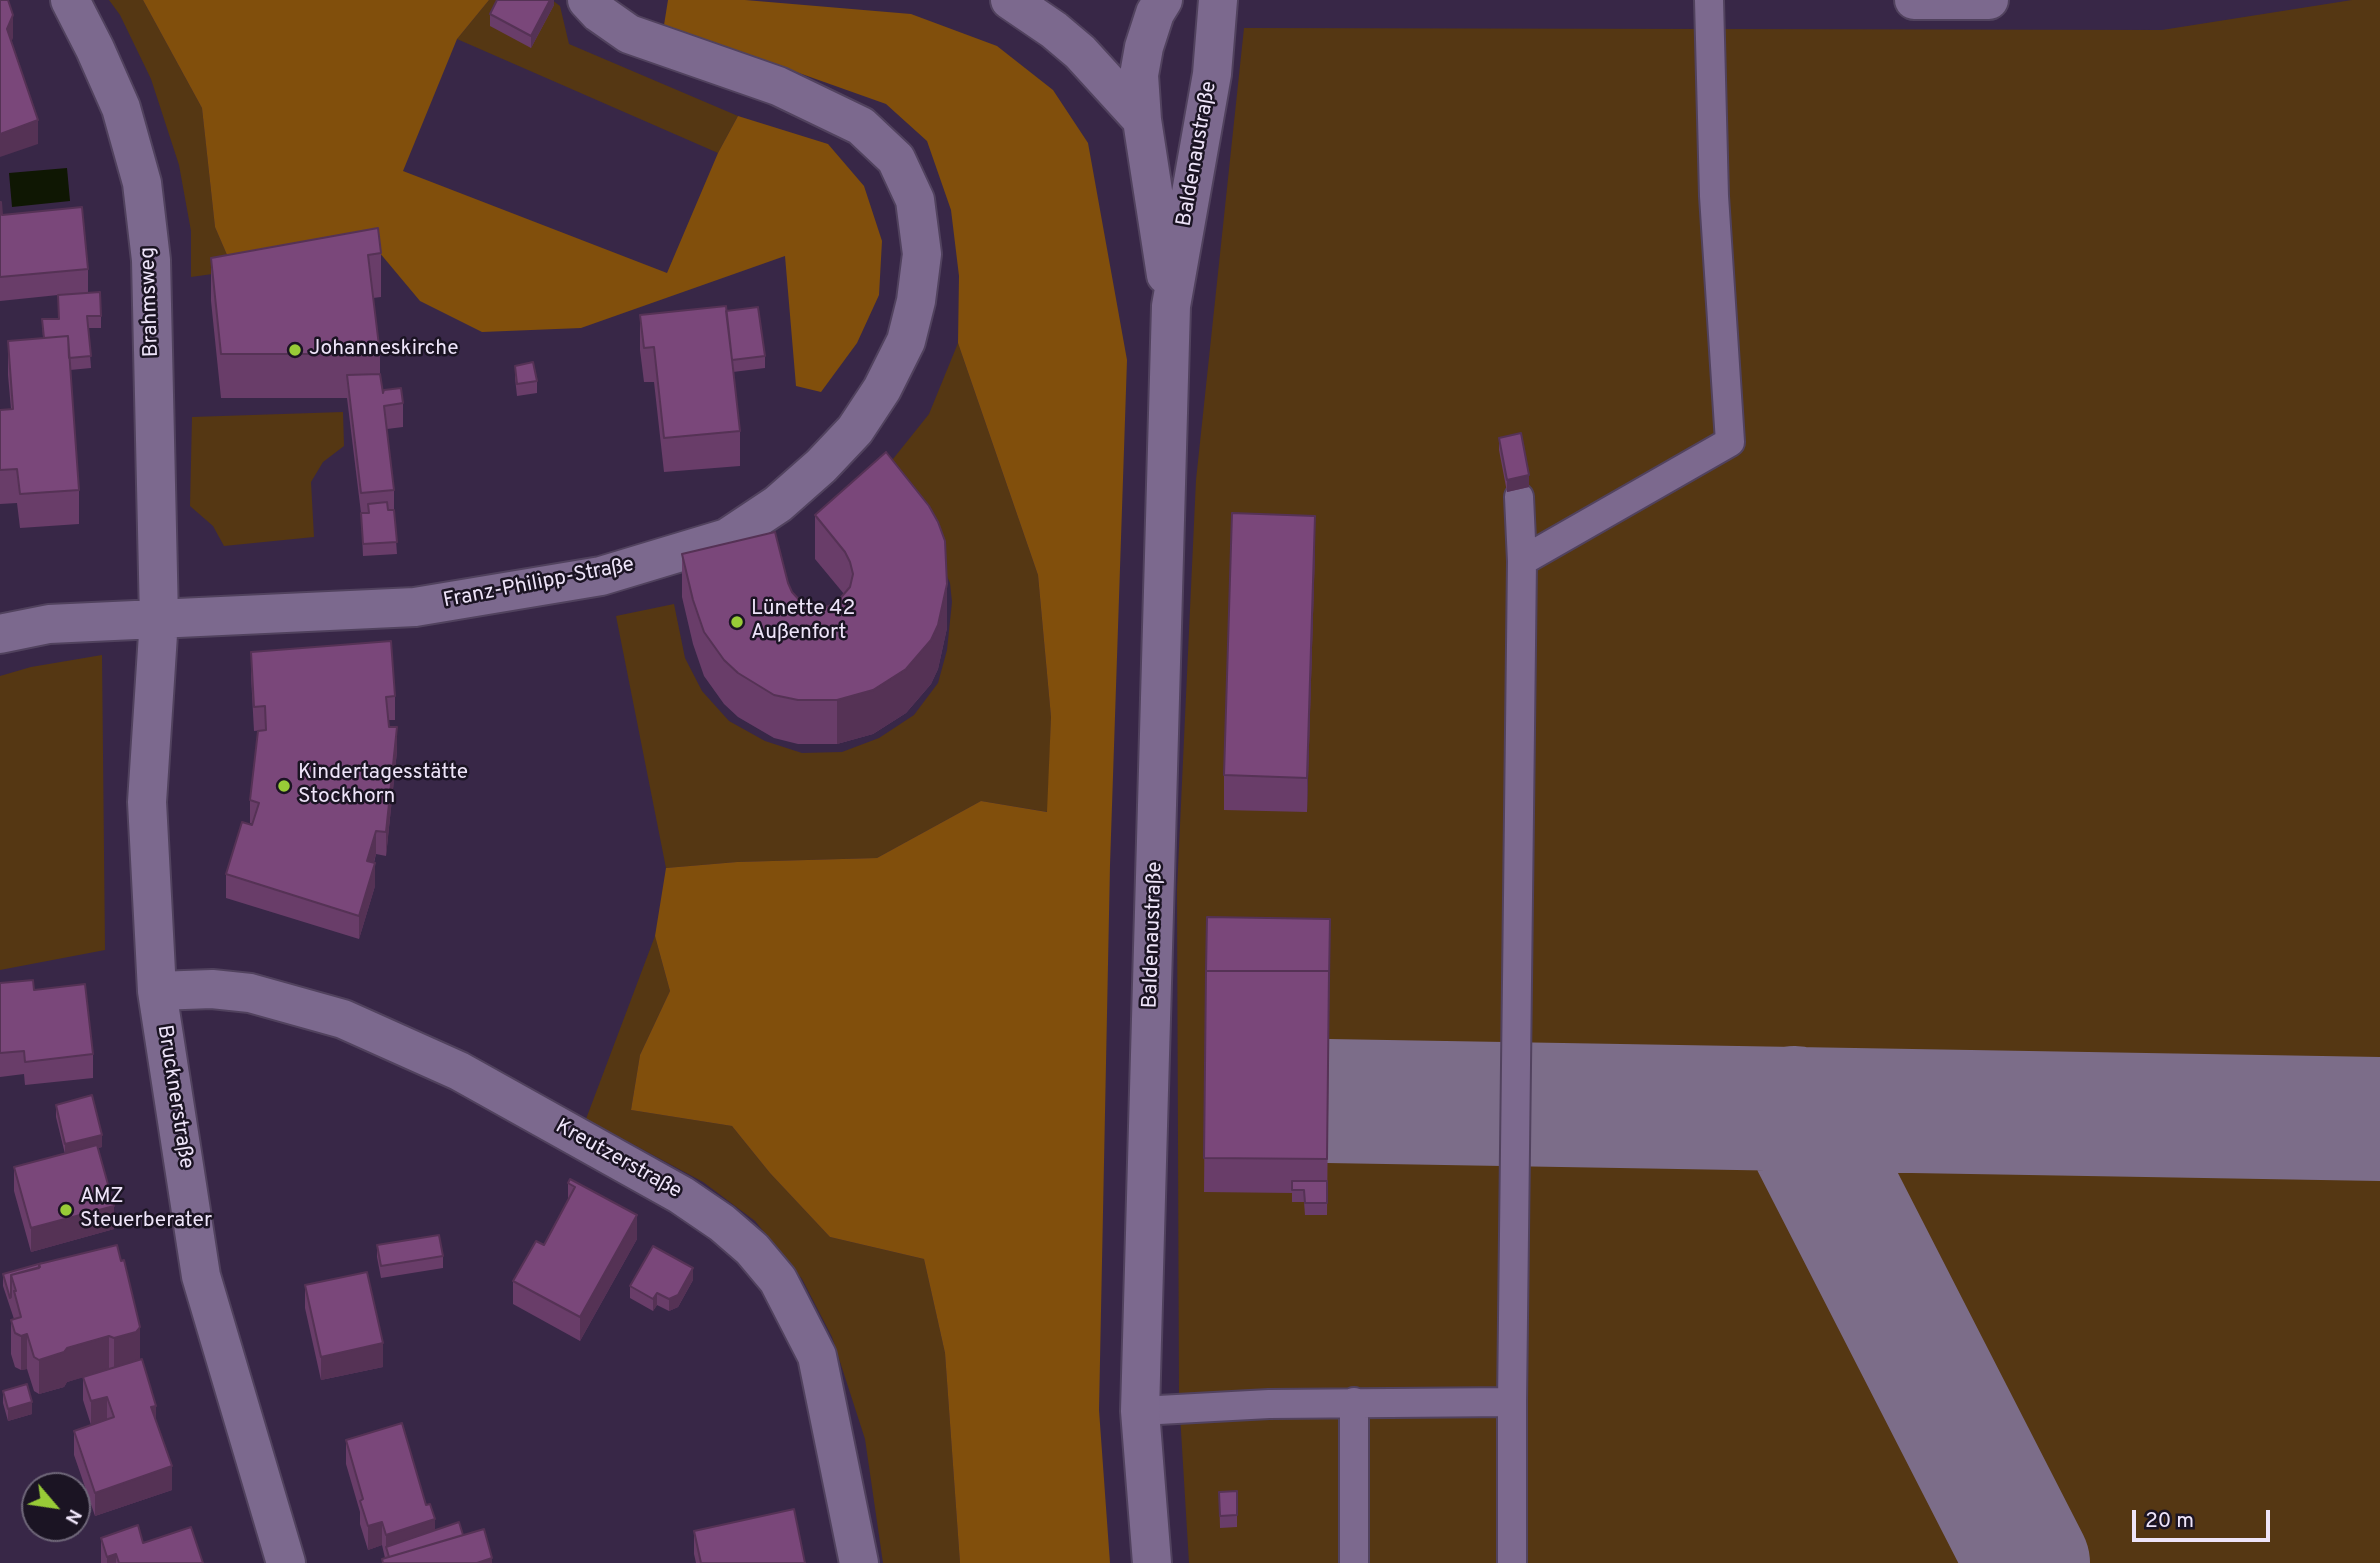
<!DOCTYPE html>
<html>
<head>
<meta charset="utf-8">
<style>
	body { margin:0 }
	#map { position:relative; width:2380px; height:1563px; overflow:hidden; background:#382747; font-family:Overpass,sans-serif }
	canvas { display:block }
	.north { position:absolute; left:21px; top:1472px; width:70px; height:70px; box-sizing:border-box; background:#1b1423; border:2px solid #6f6779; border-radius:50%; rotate:119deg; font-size:19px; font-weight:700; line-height:28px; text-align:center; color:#eee4f9 }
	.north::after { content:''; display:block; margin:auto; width:24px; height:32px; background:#98cb37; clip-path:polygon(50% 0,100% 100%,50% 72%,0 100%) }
	.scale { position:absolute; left:2132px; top:1510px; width:138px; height:32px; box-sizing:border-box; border:4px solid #eee4f9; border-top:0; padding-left:9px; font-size:21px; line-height:24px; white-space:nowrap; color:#eee4f9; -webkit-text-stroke:5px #1b1423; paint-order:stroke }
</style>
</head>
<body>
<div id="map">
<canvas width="2380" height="1563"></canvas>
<div class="north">N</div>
<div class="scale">20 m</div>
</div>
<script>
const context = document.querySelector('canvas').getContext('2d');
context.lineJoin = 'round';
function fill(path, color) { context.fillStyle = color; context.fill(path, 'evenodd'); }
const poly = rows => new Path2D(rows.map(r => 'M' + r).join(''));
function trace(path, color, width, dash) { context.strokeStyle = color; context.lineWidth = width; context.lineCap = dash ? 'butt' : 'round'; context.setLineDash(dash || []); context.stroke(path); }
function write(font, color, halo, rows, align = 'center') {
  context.font = font + ' Overpass,sans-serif'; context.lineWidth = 5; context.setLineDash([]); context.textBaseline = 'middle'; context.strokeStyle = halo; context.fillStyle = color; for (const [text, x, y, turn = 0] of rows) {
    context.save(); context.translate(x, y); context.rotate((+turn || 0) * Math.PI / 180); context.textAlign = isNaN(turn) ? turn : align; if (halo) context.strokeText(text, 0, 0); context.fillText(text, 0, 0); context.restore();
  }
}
fill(poly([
	[109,0,143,0,202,108,215,227,234,271,191,277,191,231,179,165,151,79,120,15],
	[489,0,552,0,560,6,569,44,738,116,718,153,457,39],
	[2352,0,2380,0,2380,1563,1189,1563,1179,1398,1177,890,1196,480,1244,28,2162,30],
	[958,343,1038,575,1051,717,1048,812,981,801,877,858,737,862,666,868,616,616,674,604,685,658,702,691,729,721,765,741,802,753,842,752,879,738,914,715,938,683,947,650,952,602,950,583,942,565,877,479,929,414],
	[343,412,344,446,323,462,311,482,314,537,224,546,213,526,190,506,192,417],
	[102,655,105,950,0,970,0,676,31,667],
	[655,936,670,991,640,1055,631,1110,732,1126,770,1173,830,1237,924,1259,945,1353,960,1563,883,1563,865,1439,832,1337,802,1279,755,1221,703,1182,586,1119]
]), '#553713');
fill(poly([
	[143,0,489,0,457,39,403,171,667,273,718,153,738,116,828,144,864,186,882,241,879,295,857,343,821,392,796,386,785,256,581,328,482,332,420,301,379,252,234,271,215,227,202,108],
	[668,0,745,0,911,14,997,46,1053,90,1088,143,1127,360,1110,865,1099,1410,1110,1563,960,1563,945,1353,924,1259,830,1237,770,1173,732,1126,631,1110,640,1055,670,991,655,936,666,868,737,862,877,858,981,801,1047,812,1051,717,1038,575,958,343,959,276,951,210,927,141,886,104,664,25]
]), '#814f0c');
fill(poly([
	[67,168,70,201,12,207,9,173]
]), '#0f1703');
trace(poly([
	[1328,1101,2380,1119],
	[1795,1108,2028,1563]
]), '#7c6d89', 124);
const lane = poly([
	[1522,561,1730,442,1714,196,1709,0],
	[1354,1402,1354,1563],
	[1140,1411,1269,1404,1512,1402],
	[1512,1563,1512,1402,1522,561,1519,497]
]);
const street = poly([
	[70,0,95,49,121,108,142,183,151,260,159,619,147,802,157,991,201,1276,286,1563],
	[0,634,49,624,415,607,601,576,727,538,778,504,821,466,855,430,882,389,906,341,916,301,922,254,915,200,896,159,861,126,778,86,629,34,599,13,587,0],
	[157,991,212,989,250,993,343,1019,459,1071,681,1195,722,1223,752,1249,778,1280,817,1356,859,1563]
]);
const secondary = poly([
	[1010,0,1054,30,1080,52,1142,120],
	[1163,0,1155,13,1144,47,1139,75,1142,120,1166,275],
	[1914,0,1989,0],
	[1152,1563,1140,1411,1171,306,1212,74,1218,0]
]);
trace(lane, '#51425e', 32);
trace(street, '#51425e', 42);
trace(secondary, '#51425e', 42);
trace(lane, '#7c698e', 28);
trace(street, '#7c698e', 38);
trace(secondary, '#7c698e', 38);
fill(poly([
	[554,0,554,5,531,48,490,26,490,14],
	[0,202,2,215,88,269,88,293,101,316,101,328,88,328,91,368,70,370,79,490,79,524,20,528,17,503,0,504,0,410,11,409,8,375,8,341,43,338,42,319,58,319,58,295,0,301],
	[381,253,381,297,373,298,380,354,380,374,383,393,403,403,403,427,387,429,394,490,394,513,397,554,363,556,361,513,347,398,221,398,211,301,211,258],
	[726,311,765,356,765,368,733,372,740,431,740,466,664,472,654,382,644,382,640,350,640,315],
	[515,366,537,381,537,393,517,396,515,378],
	[1499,438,1529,487,1507,492,1499,450],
	[815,515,947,628,938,669,931,684,906,713,873,734,837,744,798,744,774,738,738,717,724,704,704,676,693,644,682,597,682,554,788,583,792,592,802,603,817,607,826,607,836,603,844,594,815,559],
	[1315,550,1307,812,1224,810,1224,775],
	[251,652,395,696,395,720,388,720,389,727,397,751,386,856,376,854,374,863,375,886,359,939,226,898,226,874,253,824,250,823,250,800,265,730,254,731,251,676],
	[1330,919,1327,1215,1305,1215,1304,1202,1292,1202,1292,1193,1204,1192,1206,971],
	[0,983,34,990,93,1054,93,1078,25,1085,24,1074,0,1077],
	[56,1105,102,1147,98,1148,114,1229,31,1252,14,1191,14,1167,65,1154,56,1117],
	[570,1179,637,1239,580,1341,513,1304,513,1281,544,1245,568,1201,568,1183],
	[377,1245,443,1256,443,1268,381,1278,377,1257],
	[42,1263,140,1360,156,1421,172,1490,95,1516,74,1455,74,1431,91,1425,83,1400,83,1377,67,1382,64,1387,39,1394,34,1391,27,1369,21,1370,15,1367,11,1354,11,1320,14,1319,3,1286,3,1274],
	[693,1280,678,1307,669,1311,657,1305,653,1311,630,1298,630,1286],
	[305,1285,383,1367,321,1380,305,1308],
	[3,1391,32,1414,8,1421,3,1403],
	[346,1440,426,1505,435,1530,463,1535,492,1563,382,1563,382,1559,385,1558,382,1545,368,1550,360,1524,360,1512,346,1464],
	[1237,1491,1237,1527,1220,1528,1219,1492],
	[694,1531,805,1563,696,1563,694,1554],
	[101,1538,143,1543,203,1563,101,1563]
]), '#693d69');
fill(poly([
	[550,0,554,0,554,5,531,48,531,36],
	[13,15,13,38,7,53,7,29],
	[38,120,38,144,0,157,0,134],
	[1529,475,1529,487,1507,492,1507,480],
	[1315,516,1315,550,1307,812,1307,778],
	[947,584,947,628,938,669,931,684,906,713,873,734,837,744,837,700],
	[397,727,397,751,386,856,386,832],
	[376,831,376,854,367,885,367,861],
	[375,863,375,886,359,939,359,916],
	[102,1135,102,1147,65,1156,65,1144],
	[114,1206,114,1229,31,1252,31,1228],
	[637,1215,637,1239,580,1341,580,1317],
	[693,1268,693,1280,678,1307,669,1311,669,1299],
	[657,1293,657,1305,653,1311,653,1299],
	[140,1327,140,1361,114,1372,114,1338],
	[27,1334,27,1369,21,1370,21,1336],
	[109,1336,109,1370,67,1382,64,1387,39,1394,39,1360,67,1348],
	[383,1343,383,1367,321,1380,321,1357],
	[107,1397,107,1420,91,1425,91,1401],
	[32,1402,32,1414,8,1421,8,1409],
	[156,1406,156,1429,151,1407],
	[172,1466,172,1490,95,1516,95,1493],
	[435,1519,435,1543,386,1547,386,1535],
	[382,1522,382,1545,368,1550,368,1526],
	[116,1554,116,1563,107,1563,107,1557],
	[492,1558,492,1563,477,1563]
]), '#553255');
const building = poly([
	[0,0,8,0,13,15,7,29,38,120,0,134,0,0],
	[497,0,550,0,531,36,490,14,497,0],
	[0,202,1,202,2,215,82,207,88,269,0,277,0,202],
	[378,228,381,253,368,255,380,354,221,354,211,258,378,228],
	[100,292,101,316,87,316,91,356,69,358,68,336,44,338,42,319,59,319,58,295,100,292],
	[726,306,740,431,664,438,654,347,644,348,640,315,726,306],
	[758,307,765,356,732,360,726,311,758,307],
	[68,336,79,490,20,494,17,469,0,470,0,410,13,409,8,341,68,336],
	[533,362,537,381,517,384,515,366,533,362],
	[380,374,383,393,384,390,401,388,403,403,384,406,394,490,361,493,347,375,380,374],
	[1521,433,1529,475,1507,480,1499,438,1521,433],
	[886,452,929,506,938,522,945,541,947,584,938,625,931,640,906,669,873,690,837,700,798,700,774,695,738,673,724,660,704,632,693,600,682,554,775,532,788,583,792,592,802,603,817,607,826,607,836,603,850,587,853,574,850,562,845,552,815,515,886,452],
	[387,502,388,510,394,510,397,542,363,544,361,513,369,513,368,504,387,502],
	[1232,513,1315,516,1307,778,1224,775,1232,513],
	[391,641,395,696,386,697,389,727,397,727,386,832,376,831,367,861,375,863,359,916,226,874,242,822,252,825,259,803,250,800,258,731,266,730,265,706,254,707,251,652,391,641],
	[1207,917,1330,919,1329,982,1329,971,1206,971,1207,917],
	[1206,971,1329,971,1327,1159,1204,1158,1206,971],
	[33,980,34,990,85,984,93,1054,25,1062,24,1051,0,1053,0,983,33,980],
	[92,1095,102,1135,65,1144,56,1105,92,1095],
	[97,1145,114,1206,31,1228,14,1167,97,1145],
	[570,1179,637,1215,580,1317,513,1281,536,1241,544,1245,575,1187,568,1183,570,1179],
	[1292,1181,1327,1181,1327,1203,1305,1203,1304,1190,1292,1190,1292,1181],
	[439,1235,443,1256,381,1266,377,1245,439,1235],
	[117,1245,121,1261,124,1260,140,1327,136,1332,114,1338,109,1336,67,1348,64,1352,39,1360,34,1357,27,1334,21,1336,15,1333,11,1320,21,1317,14,1291,16,1291,11,1275,40,1267,39,1264,117,1245],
	[653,1246,693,1268,678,1295,669,1299,657,1293,653,1299,630,1286,653,1246],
	[42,1263,39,1264,39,1268,11,1275,11,1297,10,1298,3,1274,42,1263],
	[367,1272,383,1343,321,1357,305,1285,367,1272],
	[142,1359,156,1406,151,1407,172,1466,95,1493,74,1431,114,1417,107,1397,91,1401,83,1377,142,1359],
	[27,1384,32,1402,8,1409,3,1391,27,1384],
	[402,1423,426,1505,430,1504,435,1519,386,1535,382,1522,368,1526,360,1501,363,1499,346,1440,402,1423],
	[1237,1491,1237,1515,1220,1516,1219,1492,1237,1491],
	[794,1509,805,1563,701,1563,694,1531,794,1509],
	[459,1522,463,1535,389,1557,386,1547,459,1522],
	[138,1525,143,1543,191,1527,203,1563,119,1563,116,1554,107,1557,101,1538,138,1525],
	[484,1529,492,1558,477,1563,383,1563,382,1559,484,1529]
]);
fill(building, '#7a477a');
trace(building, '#553255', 2);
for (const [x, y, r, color] of [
	[295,350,7,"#98cb37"],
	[737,622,7,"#98cb37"],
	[284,786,7,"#98cb37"],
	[66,1210,7,"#98cb37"]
]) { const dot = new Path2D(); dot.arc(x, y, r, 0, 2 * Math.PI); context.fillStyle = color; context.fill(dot); trace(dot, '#1b1423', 2.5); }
write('21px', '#eee4f9', '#1b1423', [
	["Baldenaustraße",1198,154,-80],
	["Brahmsweg",151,302,-92],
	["Franz-Philipp-Straße",539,584,-11],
	["Baldenaustraße",1154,935,-88],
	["Brucknerstraße",174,1097,81],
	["Kreutzerstraße",618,1160,29]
]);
write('21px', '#eee4f9', '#1b1423', [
	["Johanneskirche",309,350],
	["Lünette 42",751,610],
	["Außenfort",751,634],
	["Kindertagesstätte",298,774],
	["Stockhorn",298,798],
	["AMZ",80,1198],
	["Steuerberater",80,1222]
], 'left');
</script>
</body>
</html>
